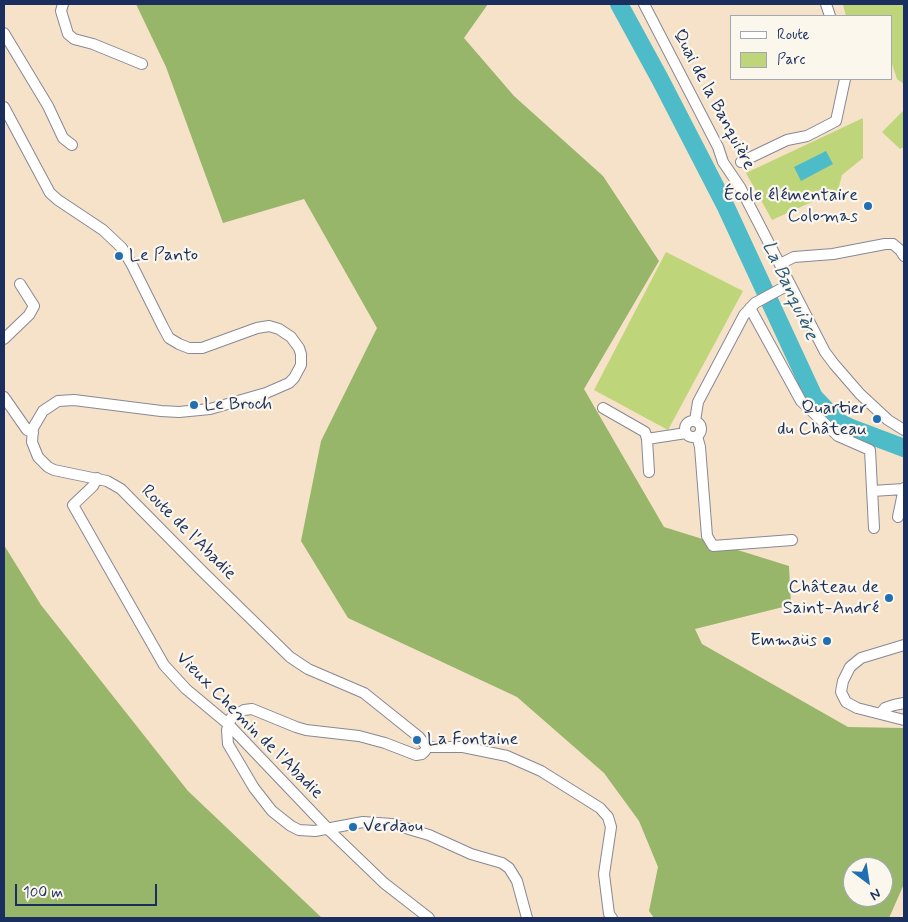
<!DOCTYPE html>
<html>
<head>
<meta charset="utf-8">
<style>
	body { margin:0 }
	#map { position:relative; width:908px; height:922px; overflow:hidden; background:#f6e2c9; font-family:Mynerve,sans-serif }
	canvas { display:block }
	.frame { position:absolute; inset:0; border:5px solid #1b2f5e; pointer-events:none }
	.legend { position:absolute; left:730px; top:15px; width:162px; height:65px; box-sizing:border-box; background:#fbf7ec; border:1px solid #a1a7b3; margin:0; padding:6px 9px; list-style:none; font-size:15px; color:#1b2f5e }
	.legend li { display:flex; align-items:center; gap:10px; height:25px }
	.legend b { width:25px; border:1px solid #a1a7b3 }
	.north { position:absolute; left:843px; top:857px; width:50px; height:50px; box-sizing:border-box; background:#fbf7ec; border:1px solid #a1a7b3; border-radius:50%; rotate:149deg; font-size:14px; font-weight:700; line-height:20px; text-align:center; color:#1b2f5e }
	.north::after { content:''; display:block; margin:auto; width:18px; height:22px; background:#1f6fb2; clip-path:polygon(50% 0,100% 100%,50% 72%,0 100%) }
	.scale { position:absolute; left:15px; top:884px; width:142px; height:22px; box-sizing:border-box; border:2px solid #1b2f5e; border-top:0; padding-left:6px; font-size:15px; line-height:18px; white-space:nowrap; color:#1b2f5e; -webkit-text-stroke:4px #fbf7ec; paint-order:stroke }
</style>
</head>
<body>
<div id="map">
<canvas width="908" height="922"></canvas>
<div class="frame"></div>
<ul class="legend">
<li><b style="height:6px;background:#fff"></b>Route</li>
<li><b style="height:14px;background:#bfd579"></b>Parc</li>
</ul>
<div class="north">N</div>
<div class="scale">100 m</div>
</div>
<script>
const context = document.querySelector('canvas').getContext('2d');
context.lineJoin = 'round';
function fill(path, color) { context.fillStyle = color; context.fill(path, 'evenodd'); }
const poly = rows => new Path2D(rows.map(r => 'M' + r).join(''));
function trace(path, color, width, dash) { context.strokeStyle = color; context.lineWidth = width; context.lineCap = dash ? 'butt' : 'round'; context.setLineDash(dash || []); context.stroke(path); }
function write(font, color, halo, rows, align = 'center') {
  context.font = font + ' Mynerve,sans-serif'; context.lineWidth = 4.5; context.setLineDash([]); context.textBaseline = 'middle'; context.strokeStyle = halo; context.fillStyle = color; for (const [text, x, y, turn = 0] of rows) {
    context.save(); context.translate(x, y); context.rotate((+turn || 0) * Math.PI / 180); context.textAlign = isNaN(turn) ? turn : align; if (halo) context.strokeText(text, 0, 0); context.fillText(text, 0, 0); context.restore();
  }
}
fill(poly([
	[843,4,904,4,904,84,897,79,892,64,892,16,846,16],
	[904,110,904,147,900,149,882,132],
	[863,118,863,158,842,175,838,190,772,220,746,173],
	[666,252,743,291,668,430,594,390]
]), '#bfd579');
fill(poly([
	[136,4,488,4,464,38,514,96,603,176,659,261,584,389,664,527,789,566,791,605,695,629,702,644,848,727,904,728,904,884,889,918,654,918,649,911,658,867,639,821,604,773,517,697,348,618,301,541,321,441,377,328,304,199,223,223,166,67],
	[853,867,883,867,883,897,853,897],
	[4,545,41,605,188,791,322,918,4,918]
]), '#97b669');
fill(poly([
	[826,151,833,164,801,181,794,167]
]), '#4ebbc8');
trace(poly([
	[619,4,660,79,726,207,814,397,837,421,851,428,904,448]
]), '#4ebbc8', 18);
const minor = poly([
	[63,4,61,11,68,34,74,39,93,44,142,64],
	[644,4,718,147,723,162,740,187,825,352,834,364,860,394,888,420,904,430],
	[826,4,830,16],
	[4,33,48,106,63,138,72,145],
	[4,107,50,193,58,200,103,230,122,248,132,265,163,327,169,338,179,344,189,348,202,348,257,328,269,326,279,329,291,337,299,348,301,354,301,365,294,378,289,383,266,393,210,409,179,412,161,411,74,400,58,401,43,411,33,428,32,442,38,457,48,467,54,470,107,481,121,489,202,571,290,657,308,669,364,693,419,737,427,747],
	[741,162,787,140,807,136,836,121,845,79],
	[780,264,794,257,833,254,885,244,893,244,900,250,904,256],
	[750,308,801,401,838,436,870,450,874,528],
	[4,339,29,315,34,306,20,284],
	[4,397,27,430,33,433],
	[603,408,645,432,647,439,649,472],
	'685 429a8 8 0 1 1 16 0a8 8 0 1 1-16 0Z',
	[695,421,698,402,744,315,755,303,790,284],
	[697,436,700,447,707,536,713,546,792,540],
	[647,439,686,433],
	[97,478,93,486,73,505,164,665,186,689,228,724,331,832,384,883,429,918],
	[872,491,904,489],
	[898,517,904,488],
	[904,645,861,658,850,667,843,681,841,692,846,702,857,708,904,720],
	[880,714,885,708,894,705,904,703],
	[427,747,425,751,422,754,416,755,385,743,359,736,306,730,296,727,252,709,244,710,231,718,227,730,228,744,254,788,272,811,291,826,299,830,315,831,363,822,392,824,429,835,471,854,502,863,509,868,517,881,527,918],
	[427,747,463,747,507,756,541,771,600,808,608,817,611,827,604,874,609,914,612,918]
]);
trace(minor, '#888894', 12);
trace(minor, '#fff', 10);
for (const [x, y, r, color] of [
	[868,206,5,"#1f6fb2"],
	[119,256,5,"#1f6fb2"],
	[194,405,5,"#1f6fb2"],
	[877,419,5,"#1f6fb2"],
	[889,598,5,"#1f6fb2"],
	[827,641,5,"#1f6fb2"],
	[417,740,5,"#1f6fb2"],
	[353,827,5,"#1f6fb2"]
]) { const dot = new Path2D(); dot.arc(x, y, r, 0, 2 * Math.PI); context.fillStyle = color; context.fill(dot); trace(dot, '#fbf7ec', 2); }
write('18px', '#1b2f5e', '#fbf7ec', [
	["Quai de la Banquière",713,100,62],
	["Route de l'Abadie",188,533,45],
	["Vieux Chemin de l'Abadie",249,726,45]
]);
write('18px', '#1b2f5e', '#fbf7ec', [
	["École élémentaire",858,196],
	["Colomas",858,217],
	["Le Panto",129,256,"left"],
	["Le Broch",204,405,"left"],
	["Quartier",867,409],
	["du Château",867,430],
	["Château de",879,588],
	["Saint-André",879,609],
	["Emmaüs",817,641],
	["La Fontaine",427,740,"left"],
	["Verdaou",363,827,"left"]
], 'right');
write('italic 19px', '#2a597e', '#fbf7ec', [
	["La Banquière",789,291,65]
]);
</script>
</body>
</html>
